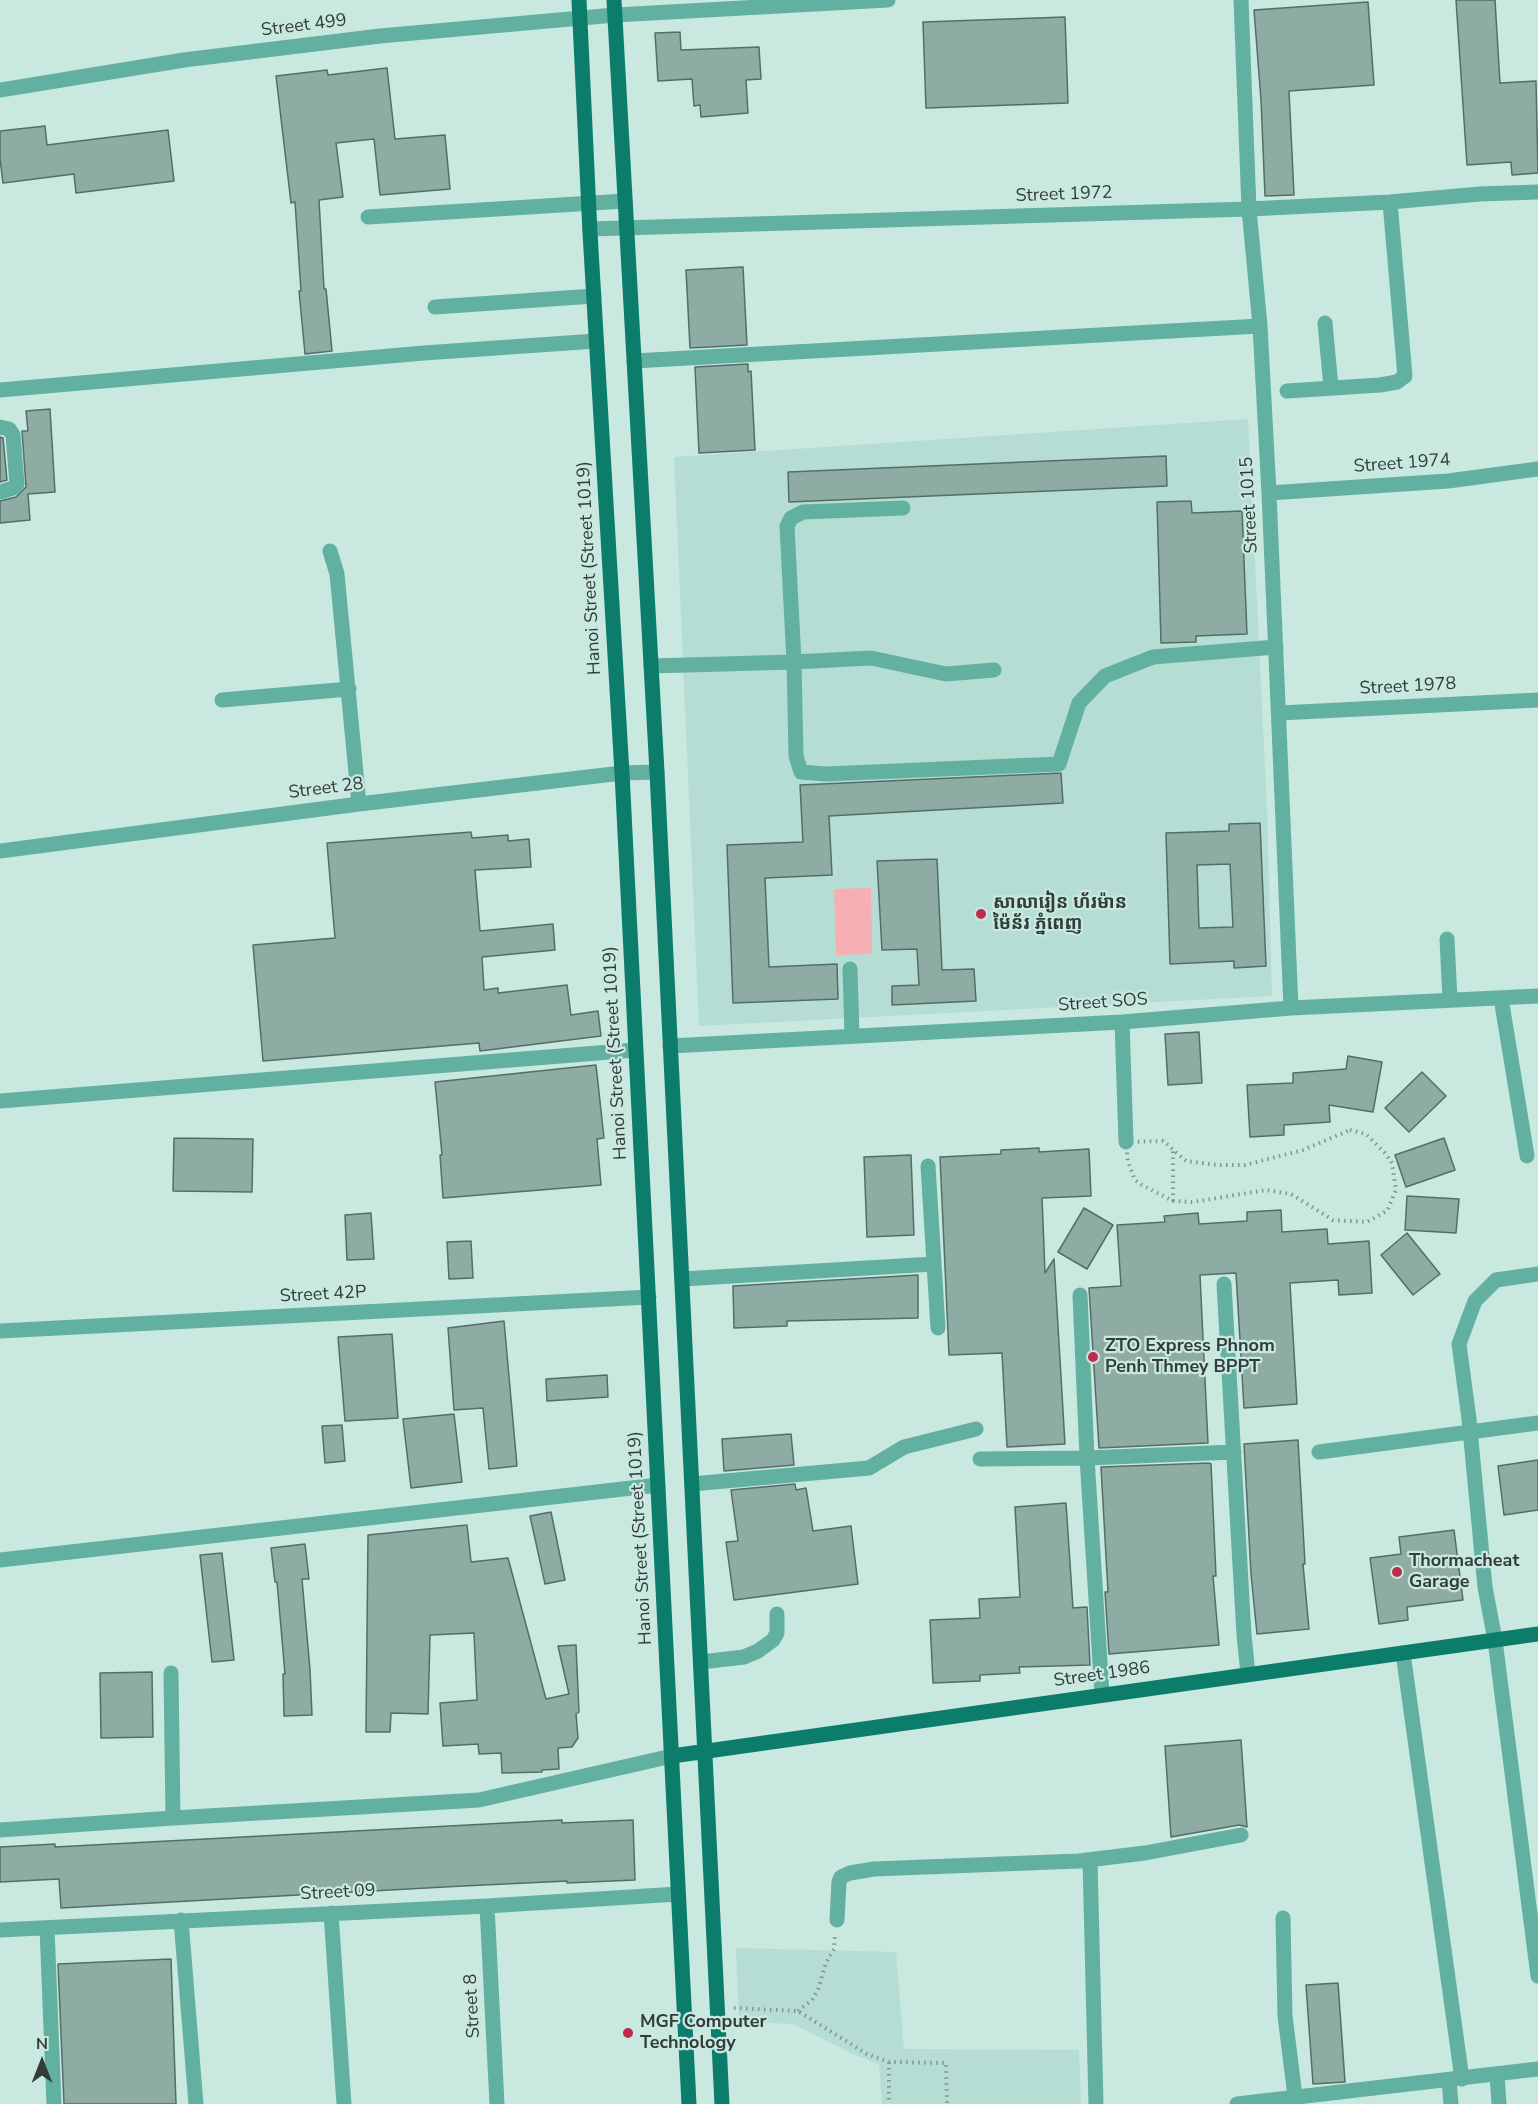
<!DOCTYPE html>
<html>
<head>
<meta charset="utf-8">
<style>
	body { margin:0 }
	#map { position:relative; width:1538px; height:2104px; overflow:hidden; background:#c9e8e0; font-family:"Nunito Sans",sans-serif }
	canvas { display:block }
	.north { position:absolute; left:12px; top:2032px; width:60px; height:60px; -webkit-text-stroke:4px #c9e8e0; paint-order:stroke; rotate:0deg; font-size:16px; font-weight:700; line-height:24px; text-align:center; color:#313d3a }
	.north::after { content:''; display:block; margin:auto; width:21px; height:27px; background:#313d3a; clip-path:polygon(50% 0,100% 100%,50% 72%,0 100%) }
</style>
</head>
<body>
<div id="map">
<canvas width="1538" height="2104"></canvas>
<div class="north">N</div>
</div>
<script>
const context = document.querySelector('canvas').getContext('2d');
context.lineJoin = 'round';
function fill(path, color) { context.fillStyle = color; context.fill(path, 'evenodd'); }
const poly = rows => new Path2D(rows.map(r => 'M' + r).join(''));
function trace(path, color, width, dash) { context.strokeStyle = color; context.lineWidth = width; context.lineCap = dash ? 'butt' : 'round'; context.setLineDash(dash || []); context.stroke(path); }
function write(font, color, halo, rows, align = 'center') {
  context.font = font + ' "Nunito Sans","Noto Sans Khmer",sans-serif'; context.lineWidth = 4.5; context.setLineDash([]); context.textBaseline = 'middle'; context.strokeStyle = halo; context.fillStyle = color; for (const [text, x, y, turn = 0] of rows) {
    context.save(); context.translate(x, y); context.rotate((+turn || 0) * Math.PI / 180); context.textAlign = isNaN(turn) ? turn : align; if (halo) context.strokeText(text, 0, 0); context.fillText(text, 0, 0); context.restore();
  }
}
fill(poly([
	[1248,419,1267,807,1272,996,699,1026,674,457],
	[736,1948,896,1952,904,2049,1079,2050,1081,2104,882,2104,879,2064,853,2054,793,2024,739,2022]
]), '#b5ddd3');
fill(poly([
	[871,888,872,954,836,955,834,889]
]), '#f7aeb5');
const building = poly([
	[1456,0,1495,0,1500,83,1536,81,1538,173,1512,175,1511,162,1467,165,1456,0],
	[1368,2,1374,85,1289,91,1294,195,1265,196,1261,100,1254,10,1368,2],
	[1065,17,1068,103,926,108,923,22,1065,17],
	[680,32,681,50,759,47,761,79,746,80,748,113,701,117,700,105,694,106,692,79,658,81,655,33,680,32],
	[387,68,395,139,445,135,450,189,380,195,374,139,336,143,343,197,319,200,324,289,326,289,332,351,305,354,299,291,301,291,295,202,291,203,276,76,327,70,328,75,387,68],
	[45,126,47,145,168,130,174,181,76,193,74,174,3,183,0,159,0,131,45,126],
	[743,267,747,345,690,348,686,270,743,267],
	[748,364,748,372,751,371,755,450,699,453,695,367,748,364],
	[50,409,55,492,28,494,30,520,0,523,0,501,16,497,26,487,22,431,28,431,26,411,50,409],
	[0,437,3,438,7,480,0,482,0,437],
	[1166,456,1167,486,789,502,788,472,1166,456],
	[1191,501,1192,513,1242,511,1247,634,1196,636,1196,642,1161,643,1157,502,1191,501],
	[1061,773,1063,803,829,816,832,875,765,878,769,967,837,964,838,999,733,1003,727,845,803,842,800,785,1061,773],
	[1260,823,1266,966,1234,968,1234,961,1170,964,1166,833,1229,831,1229,824,1260,823],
	[1230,864,1233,927,1199,928,1197,865,1230,864],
	[471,832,472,838,508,835,508,841,529,839,531,867,475,870,480,931,553,924,555,950,482,957,484,990,498,988,498,993,567,985,571,1015,598,1011,601,1036,480,1051,479,1043,263,1061,253,945,335,938,327,843,471,832],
	[937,859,942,970,974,969,976,1001,892,1005,892,986,919,985,917,949,882,950,877,861,937,859],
	[1199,1032,1202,1083,1168,1085,1165,1034,1199,1032],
	[1348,1056,1382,1062,1373,1112,1329,1105,1330,1122,1284,1125,1284,1135,1250,1137,1247,1085,1293,1083,1293,1073,1346,1069,1348,1056],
	[596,1065,604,1138,597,1139,601,1185,443,1198,440,1155,442,1155,435,1082,596,1065],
	[1422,1072,1446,1096,1409,1132,1385,1108,1422,1072],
	[174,1138,253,1139,252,1192,173,1191,174,1138],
	[1444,1138,1455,1170,1406,1187,1395,1155,1444,1138],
	[1039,1148,1039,1152,1089,1149,1091,1196,1042,1198,1045,1273,1054,1259,1065,1444,1007,1447,1002,1353,949,1355,940,1157,1001,1154,1001,1150,1039,1148],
	[911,1155,914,1235,867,1237,864,1157,911,1155],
	[1407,1196,1459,1199,1456,1233,1405,1230,1407,1196],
	[1084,1208,1113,1225,1087,1269,1058,1252,1084,1208],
	[1281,1210,1282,1232,1327,1229,1328,1244,1369,1241,1372,1293,1339,1295,1338,1280,1290,1283,1297,1404,1244,1408,1236,1273,1200,1275,1208,1443,1099,1448,1089,1288,1121,1286,1117,1225,1165,1222,1164,1216,1198,1213,1199,1224,1247,1221,1247,1212,1281,1210],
	[371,1213,374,1259,347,1260,345,1215,371,1213],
	[1407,1233,1440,1274,1413,1295,1381,1255,1407,1233],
	[471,1241,473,1278,449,1279,447,1242,471,1241],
	[918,1275,918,1318,787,1321,787,1326,734,1328,733,1286,918,1275],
	[504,1321,517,1466,489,1469,483,1408,454,1410,448,1328,504,1321],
	[392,1334,398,1418,345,1421,338,1337,392,1334],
	[607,1375,608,1397,547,1401,546,1379,607,1375],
	[454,1414,462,1482,411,1488,403,1419,454,1414],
	[342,1425,345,1461,325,1463,322,1426,342,1425],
	[791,1434,794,1465,724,1471,722,1439,791,1434],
	[1298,1440,1305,1564,1303,1564,1309,1629,1257,1634,1251,1574,1244,1444,1298,1440],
	[1538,1460,1538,1510,1504,1515,1498,1466,1538,1460],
	[1209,1463,1211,1464,1216,1576,1213,1576,1219,1645,1109,1654,1105,1592,1108,1592,1101,1467,1209,1463],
	[795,1484,796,1490,806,1488,813,1531,851,1526,858,1584,734,1600,726,1542,738,1541,731,1490,795,1484],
	[1066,1503,1073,1608,1087,1607,1090,1665,1019,1667,1020,1673,980,1675,980,1681,933,1683,930,1620,980,1618,979,1599,1020,1597,1015,1507,1066,1503],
	[551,1512,565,1580,545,1584,530,1516,551,1512],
	[467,1525,471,1562,508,1558,546,1699,569,1694,558,1646,576,1645,579,1712,576,1714,578,1738,572,1747,558,1748,559,1769,542,1770,542,1772,502,1773,501,1753,479,1754,478,1744,443,1746,440,1703,477,1700,474,1633,430,1635,428,1714,391,1713,390,1732,366,1732,368,1535,467,1525],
	[1454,1530,1463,1600,1407,1607,1408,1620,1379,1624,1370,1558,1401,1554,1399,1537,1454,1530],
	[305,1544,309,1579,302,1579,310,1670,312,1715,284,1716,283,1674,285,1674,277,1582,275,1582,271,1548,305,1544],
	[222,1553,234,1660,212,1662,200,1555,222,1553],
	[152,1672,153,1737,101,1738,100,1673,152,1672],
	[1241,1740,1247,1827,1239,1825,1171,1837,1165,1746,1241,1740],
	[562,1820,562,1823,633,1820,635,1880,567,1883,567,1881,463,1886,61,1908,59,1879,0,1882,0,1847,55,1844,55,1847,562,1820],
	[171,1959,176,2104,64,2104,58,1964,171,1959],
	[1338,1983,1345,2082,1313,2084,1306,1985,1338,1983]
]);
fill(building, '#8eaba4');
trace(building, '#536e67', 1.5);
trace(poly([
	[1350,1130,1366,1134,1385,1153,1392,1163,1396,1190,1387,1211,1367,1222,1333,1220,1291,1194,1266,1190,1193,1202,1173,1201,1142,1185,1135,1180,1128,1162,1126,1142,1163,1141,1186,1161,1217,1165,1245,1165,1303,1150,1350,1130],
	[1173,1201,1173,1148],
	[734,2008,798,2011,867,2054,889,2062,946,2063,947,2104],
	[798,2011,812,2000,818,1990,826,1963,834,1949,835,1934],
	[889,2062,889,2104]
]), '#809690', 4, [1.5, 4.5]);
trace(poly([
	[1241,0,1249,209,1260,326,1269,493,1291,1008],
	[0,90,184,60,380,36,615,15,888,0],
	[368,217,625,201],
	[590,229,1249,209,1390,202,1480,194,1538,192],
	[435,307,594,296],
	[1325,323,1331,387],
	[634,361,1260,326],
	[0,390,424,353,596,341],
	[1287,391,1380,385,1397,382,1405,376,1390,202],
	[0,427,9,429,13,435,17,484,13,488,0,492],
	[1269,493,1448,481,1538,469],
	[903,508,803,512,791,518,787,526,794,662,871,658,946,674,994,670],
	[330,551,337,574,359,804],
	[651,666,794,662,796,756,801,772,826,774,1059,764,1079,703,1105,676,1153,657,1276,647],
	[222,700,349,689],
	[1280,713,1538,700],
	[0,851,359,804,622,773,657,772],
	[1447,939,1450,1000],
	[850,969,852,1036],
	[1501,998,1527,1156],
	[1122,1022,1126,1142],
	[670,1046,1122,1022,1291,1008,1538,996],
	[0,1101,635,1050],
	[928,1166,938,1328],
	[1538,1274,1496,1280,1475,1301,1459,1344,1469,1419,1485,1587,1495,1640,1538,1976],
	[682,1279,934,1264],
	[1224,1284,1244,1635,1248,1674],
	[1080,1295,1087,1458,1102,1694],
	[0,1331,649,1297],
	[1319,1452,1538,1423],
	[980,1459,1087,1458,1234,1452],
	[692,1484,869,1468,904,1447,976,1429],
	[0,1560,658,1485],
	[1403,1653,1462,2079],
	[701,1662,744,1657,758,1651,773,1640,777,1633,777,1614],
	[171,1673,173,1818],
	[0,1830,173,1818,479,1800,672,1756],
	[1090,1860,1096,2104],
	[487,1906,497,2104],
	[331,1913,344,2104],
	[1283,1918,1285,2016,1295,2096],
	[181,1920,196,2104],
	[837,1920,839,1882,841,1877,850,1873,874,1869,1079,1861,1145,1853,1241,1835],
	[47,1928,54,2104],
	[0,1930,487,1906,678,1894],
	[1497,2075,1499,2104],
	[1449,2080,1451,2104],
	[1237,2104,1538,2069]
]), '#62b1a0', 15);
trace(poly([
	[579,0,590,233,622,773,689,2104],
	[614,0,657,772,722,2104],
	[672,1756,1538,1634]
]), '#0c7c6b', 15);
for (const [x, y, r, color] of [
	[981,914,6,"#bd2c4d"],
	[1093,1357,6,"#bd2c4d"],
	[1397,1572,6,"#bd2c4d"],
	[628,2033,6,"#bd2c4d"]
]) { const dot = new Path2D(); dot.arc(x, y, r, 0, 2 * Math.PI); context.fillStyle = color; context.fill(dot); trace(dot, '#c9e8e0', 2); }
write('18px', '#313d3a', '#c9e8e0', [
	["Street 499",304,26,-7],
	["Street 1972",1064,195,-2],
	["Street 1974",1402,464,-4],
	["Street 1015",1250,505,-93],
	["Hanoi Street (Street 1019)",590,568,-93],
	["Street 1978",1408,687,-3],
	["Street 28",326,789,-7],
	["Street SOS",1103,1003,-4],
	["Hanoi Street (Street 1019)",616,1053,-93],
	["Street 42P",323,1295,-3],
	["Hanoi Street (Street 1019)",641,1538,-93],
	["Street 1986",1102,1675,-8],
	["Street 09",338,1893,-3],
	["Street 8",473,2006,-93]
]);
write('bold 18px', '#313d3a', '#c9e8e0', [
	["សាលារៀន ហ័រម៉ាន",993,904],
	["ម៉ៃន័រ ភ្នំពេញ",993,925],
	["ZTO Express Phnom",1105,1347],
	["Penh Thmey BPPT",1105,1368],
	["Thormacheat",1409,1562],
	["Garage",1409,1583],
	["MGF Computer",640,2023],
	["Technology",640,2044]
], 'left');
</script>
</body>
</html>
